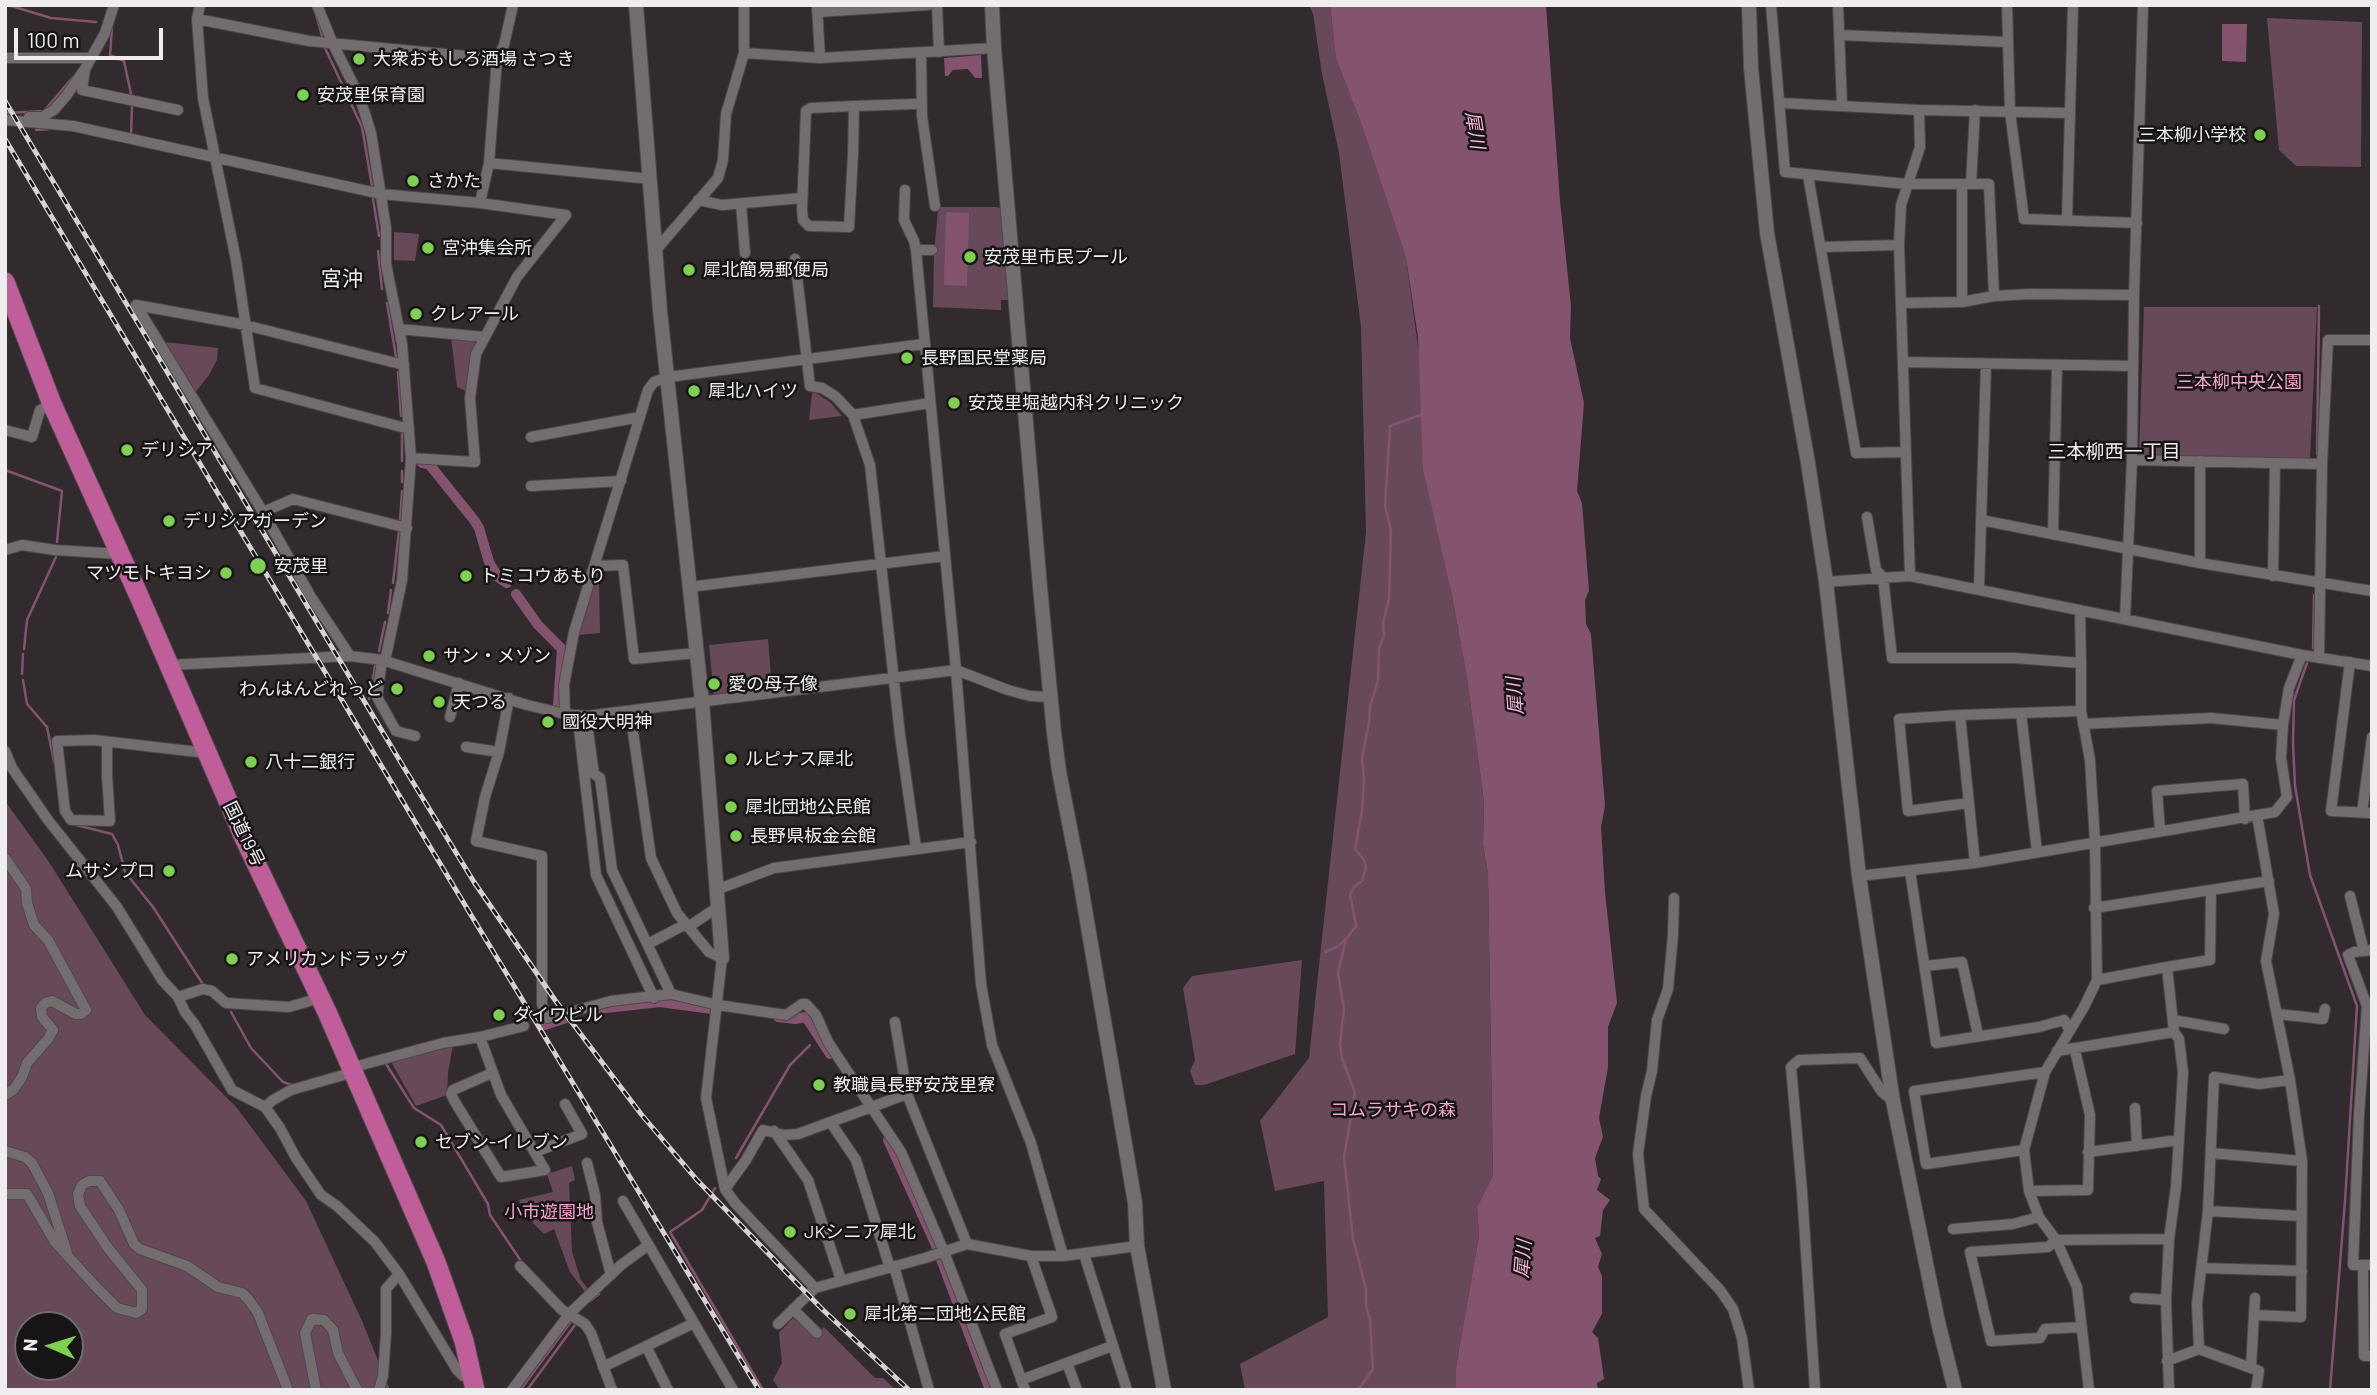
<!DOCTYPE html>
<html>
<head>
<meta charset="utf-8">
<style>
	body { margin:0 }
	#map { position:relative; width:2377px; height:1395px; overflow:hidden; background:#312b2e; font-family:Barlow,sans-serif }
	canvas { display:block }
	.frame { position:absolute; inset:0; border:7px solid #f0edef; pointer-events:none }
	.north { position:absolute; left:14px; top:1311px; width:70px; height:70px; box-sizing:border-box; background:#171416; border:2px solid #6e6b6d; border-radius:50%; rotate:273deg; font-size:19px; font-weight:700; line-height:28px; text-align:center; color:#f0edef }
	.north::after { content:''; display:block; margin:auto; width:24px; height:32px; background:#7fd052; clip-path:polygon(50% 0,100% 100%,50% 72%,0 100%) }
	.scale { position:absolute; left:14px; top:28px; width:149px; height:32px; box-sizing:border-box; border:4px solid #f0edef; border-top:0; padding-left:9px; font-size:21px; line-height:24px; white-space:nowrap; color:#f0edef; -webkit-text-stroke:5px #171416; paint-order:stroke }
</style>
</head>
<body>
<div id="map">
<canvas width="2377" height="1395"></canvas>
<div class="frame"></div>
<div class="north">N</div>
<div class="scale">100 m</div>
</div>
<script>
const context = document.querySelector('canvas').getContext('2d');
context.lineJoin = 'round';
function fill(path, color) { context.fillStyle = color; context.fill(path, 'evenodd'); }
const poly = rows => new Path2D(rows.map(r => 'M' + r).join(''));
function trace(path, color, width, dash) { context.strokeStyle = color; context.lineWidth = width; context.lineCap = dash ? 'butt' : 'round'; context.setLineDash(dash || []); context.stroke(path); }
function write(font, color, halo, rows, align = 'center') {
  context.font = font + ' Barlow,"Noto Sans JP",sans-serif'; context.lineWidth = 5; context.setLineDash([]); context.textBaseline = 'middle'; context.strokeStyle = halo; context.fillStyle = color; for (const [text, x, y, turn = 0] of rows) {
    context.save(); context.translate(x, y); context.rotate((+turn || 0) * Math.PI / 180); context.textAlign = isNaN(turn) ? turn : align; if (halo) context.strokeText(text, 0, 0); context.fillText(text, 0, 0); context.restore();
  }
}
fill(poly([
	[1309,5,1330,5,1336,59,1361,123,1406,258,1451,591,1466,672,1484,801,1483,844,1488,875,1493,1177,1477,1207,1479,1235,1456,1367,1456,1390,1245,1390,1240,1364,1328,1317,1324,1181,1275,1191,1260,1121,1309,1058,1366,532,1361,327,1339,153,1322,74,1313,14],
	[2267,18,2362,22,2361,167,2296,166,2279,150],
	[940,207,997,207,1003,209,1010,300,1001,300,1001,310,933,307,934,254,938,210],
	[394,232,419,234,415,261,394,260],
	[2144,307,2317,307,2310,459,2139,455],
	[451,337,474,339,475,344,466,391,457,387],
	[164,342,218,348,217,360,209,375,195,393],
	[814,392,830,402,842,416,809,420,812,394],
	[595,577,599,578,600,633,577,635],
	[768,639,772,689,714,696,709,645],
	[5,801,49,862,145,1015,237,1108,306,1201,362,1321,390,1390,5,1390],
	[28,1325,70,1325,70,1367,28,1367],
	[1302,960,1295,1054,1204,1085,1195,1085,1190,1071,1195,1060,1183,988,1192,976],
	[453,1045,448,1072,447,1095,416,1106,390,1060],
	[572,1166,575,1180,569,1183,572,1252,581,1280,588,1289,585,1292,570,1272,554,1229,544,1234,525,1215,519,1200,553,1192,547,1174],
	[793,1318,814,1336,824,1327,875,1378,883,1378,896,1390,780,1390,773,1380,782,1363,779,1333]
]), '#684959');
fill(poly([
	[1330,5,1546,5,1560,201,1571,306,1570,338,1584,403,1577,491,1582,503,1589,591,1585,600,1586,624,1591,634,1605,806,1601,827,1605,892,1617,1003,1608,1027,1608,1067,1599,1118,1603,1137,1595,1158,1598,1176,1601,1179,1597,1190,1610,1200,1603,1210,1600,1236,1595,1238,1602,1254,1598,1267,1602,1276,1602,1314,1592,1332,1598,1338,1604,1379,1597,1383,1598,1390,1456,1390,1456,1367,1479,1235,1477,1207,1493,1176,1488,875,1483,844,1484,801,1466,672,1451,591,1423,469,1418,337,1406,258,1361,123,1336,59],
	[2222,24,2247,24,2246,62,2222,61],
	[981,55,982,78,975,78,968,69,953,70,948,76,945,76,944,58],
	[946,212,969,213,967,286,944,285]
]), '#84536e');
trace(poly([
	[8,5,51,18,96,22],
	[316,15,322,36],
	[112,28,110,55,124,61,131,94],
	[325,48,362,127,372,186],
	[5,113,44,111,73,77],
	[36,130,50,129],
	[131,134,132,106],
	[373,199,379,236],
	[378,251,382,289],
	[387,303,396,357],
	[398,372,401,416],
	[402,433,402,461],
	[2317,454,2319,306],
	[5,470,62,491,57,542],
	[402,482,402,471],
	[400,521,402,491],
	[393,583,399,531],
	[388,613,391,590],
	[2313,648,2314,595],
	[24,649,27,620,56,557],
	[379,651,385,622],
	[2307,663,2294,700,2293,743,2295,786,2310,875,2357,1006,2345,1201,2330,1390],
	[22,674,23,654],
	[23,680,27,704,47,727,54,762],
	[369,699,375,666],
	[72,824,112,834,118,845,125,872,153,907,204,986],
	[1325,952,1337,947,1346,939],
	[231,1012,251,1048,283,1082,292,1085],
	[386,1064,414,1108,441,1125,488,1204,490,1215,521,1261],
	[736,1158,790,1065,810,1045],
	[715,1188,702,1210,670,1232,763,1390],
	[590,1301,599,1294],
	[521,1389,573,1319],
	[527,1390,575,1325],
	[1358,1390,1373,1369,1370,1320,1366,1305,1366,1289,1353,1239,1344,1157,1355,1093,1342,1058,1340,1044,1344,1009,1338,973,1346,939,1356,926,1350,894,1355,886,1362,881,1366,867,1364,860,1355,849,1362,812,1364,778,1362,759,1369,722,1370,707,1378,680,1379,648,1384,636,1383,623,1389,599,1391,530,1385,506,1390,426,1423,414]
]), '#84536e', 2.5);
trace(poly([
	[422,463,429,464,474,520,479,528,489,562,498,577,507,583],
	[516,594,538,625,562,649,558,705],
	[597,1009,660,1002,712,1009],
	[778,1017,795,1019,806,1017,830,1054],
	[545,1025,572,1016],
	[888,1140,935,1243,990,1390]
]), '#84536e', 10);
const minor = poly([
	[200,5,197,19,203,98,236,260,255,388,409,429],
	[317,5,333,44,360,98,371,133,386,228,386,264,402,344,411,458,402,580,385,661],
	[817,5,820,58],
	[937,5,939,52],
	[1771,5,1785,172,1906,184,1989,184,1994,296],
	[1838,5,1842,105],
	[2007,5,2010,112,2024,219,2137,223],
	[817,12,928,5],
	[197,19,309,41,497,59],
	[1839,35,2007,42],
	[744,53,820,58,994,48],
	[921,53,922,116,935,206],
	[5,58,90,58],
	[85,69,82,90,178,110],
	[1780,103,1919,110,2069,113],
	[854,106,853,155,849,227,809,226,803,220,802,209,806,111,811,108,854,106,915,104,921,104],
	[29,117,42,117,54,110,66,96,85,69,105,33,114,5],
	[5,120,73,126,381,194,480,203,566,215,517,277,476,354,470,398,475,462,411,458],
	[489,163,651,179],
	[1808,175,1856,453,1906,452],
	[1971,184,1975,110],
	[1962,185,1962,302],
	[905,190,904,220,914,241,916,250,956,670,981,984,992,1045,1031,1143,1063,1256],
	[698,200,722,205,802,198],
	[480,203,489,163,497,59,504,45,513,5],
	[741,204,745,253],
	[2067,220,2073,5],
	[1821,247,1899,245],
	[916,250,932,250],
	[655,251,718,178,723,160,726,114,744,53,744,5],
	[795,259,810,386,822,388,835,396,853,415,870,465,900,735,916,848],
	[1901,303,1962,302,1994,296,2030,294,2134,295],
	[136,305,263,512,311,597,350,656],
	[136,305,241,324,404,365],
	[399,329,484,337],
	[1903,362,2133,366],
	[853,415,930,403],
	[5,430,32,437,40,410,52,404],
	[531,437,640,417],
	[2132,460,2322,464],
	[531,486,621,481],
	[263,512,293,499,407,528],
	[1867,517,1876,570,1883,577,1892,658,2014,658,2081,663,2080,610],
	[1981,520,2200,563,2372,591],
	[2053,533,2057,365],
	[5,550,22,545,55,550,120,554],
	[2200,563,2200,461],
	[595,566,623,565,634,659,696,653],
	[1910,576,1899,245,1901,205,1920,147,1919,110],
	[2273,576,2275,463],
	[1826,582,1910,576,2302,655,2372,666],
	[689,587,945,556],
	[1979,588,1986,365],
	[2125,619,2132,460,2134,295,2143,5],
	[2319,658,2322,464,2328,340,2372,340],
	[382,660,377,697,396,731,415,736],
	[2350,662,2331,811,2372,813],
	[2081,663,2081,711,2090,760,2095,842,2097,980,2084,1007,2045,1072,2024,1150,2029,1191,2039,1217,2056,1240,2077,1287,2089,1390],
	[169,665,350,656,382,660,527,705,565,714,586,716,956,670,1008,690,1030,696,1051,697],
	[509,698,499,752,485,797,476,841,542,856,542,1004,548,1018,611,1001,671,994,718,1005,786,1015,802,1004,806,1004,816,1015,828,1042,901,1152,944,1252,997,1390],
	[630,711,651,858,677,913,709,952,722,958,706,1098,725,1189,735,1203,815,1288,925,1258,967,1244,1031,1256,1063,1256,1137,1246],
	[2021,713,2037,852],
	[1960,715,1899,719,1908,811,1969,803],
	[586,716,594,774,600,778,612,870,671,994],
	[450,717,459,683],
	[2083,724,2211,718,2283,725],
	[107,742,107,775,110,821,71,820,65,811,57,741,94,740,198,752,205,749],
	[466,747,499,752],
	[5,751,12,768,48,820,117,907,162,980,178,997,185,1012,195,1025,232,1090,265,1107,280,1128,296,1158,321,1195,337,1206,375,1242,399,1274,457,1370,463,1376,472,1375],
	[2362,813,2372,737],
	[2160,831,2157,791,2243,784,2245,819],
	[5,858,26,889,27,903,34,925,48,940,86,1010,81,1014,76,1014,52,1001,45,1003,41,1008,42,1017,53,1030,48,1039,27,1063,22,1077,14,1089,5,1095],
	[1975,863,1960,715,2081,711],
	[1910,871,1936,1043,2039,1027,2064,1020,2069,1029],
	[1859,876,1975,863,2275,812,2287,797,2281,758,2283,725,2289,688,2302,655],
	[716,890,774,868,971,842],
	[2350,896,2364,951],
	[1674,898,1673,935,1668,989,1657,1020,1652,1071,1646,1096,1638,1154,1644,1209,1720,1290,1733,1309,1742,1338,1749,1390],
	[2094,908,2269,881],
	[688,927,718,907],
	[648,944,686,924],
	[2372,950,2354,952,2348,955,2367,1006,2359,1114,2353,1265,2372,1265],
	[1925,966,1962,962,1978,1035],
	[2167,967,2210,960,2211,890],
	[2097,980,2167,967,2174,1032],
	[178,997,203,989,212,991,226,1003,289,1007,320,998],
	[654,998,596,875,579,729,565,714,564,685,574,632,648,390,654,382,668,377,924,344],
	[2278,1014,2323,1019,2325,1009],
	[2173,1020,2224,1029],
	[895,1022,907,1094],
	[480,1037,501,1095,545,1170,501,1177,455,1102,451,1094,453,1090,492,1073],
	[2057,1051,2174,1032,2179,1039,2183,1072,2176,1187,2169,1239],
	[265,1107,273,1100,291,1090,347,1074,358,1066,443,1043,480,1037,524,1026],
	[2135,1108,2137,1146],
	[831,1123,856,1160,890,1268],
	[774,1131,808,1180,841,1280],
	[2024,1150,1926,1164,1914,1091,2045,1072],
	[5,1151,25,1157,32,1163,48,1193,67,1253],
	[535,1152,582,1134,565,1104],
	[2088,1152,2179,1140],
	[2211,1153,2302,1161],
	[587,1163,595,1195,597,1222,611,1275],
	[725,1189,746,1160,763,1130,784,1135,798,1134,907,1094,967,1244],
	[2029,1191,2088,1190,2090,1115,2075,1050],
	[5,1194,27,1194,55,1242,97,1288,117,1308,136,1313,142,1309,142,1290,108,1248,80,1206,78,1194,82,1185,89,1181,100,1181,119,1210,134,1244,140,1249,187,1266,218,1287,242,1293,248,1299,258,1313,288,1390],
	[623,1201,733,1390],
	[2208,1211,2301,1216],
	[1953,1229,2013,1224,2039,1217],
	[1084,1254,1127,1390],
	[2363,1265,2364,1356,2372,1356],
	[520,1266,562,1310,585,1324,591,1333,612,1390],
	[894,1266,929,1390],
	[2201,1268,2302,1271],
	[2135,1298,2166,1300],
	[793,1309,817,1333],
	[2254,1315,2255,1298],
	[778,1324,815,1288],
	[2082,1327,2045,1329,2040,1338,1991,1341,1970,1252,2048,1247,2056,1240,2169,1239,2166,1300,2169,1390],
	[646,1346,668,1390],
	[2167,1361,2199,1349],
	[1067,1363,1077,1390],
	[603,1367,694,1323],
	[2251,1367,2254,1315,2301,1317,2302,1161,2290,1080,2266,961,2274,914,2257,815],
	[1021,1380,1112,1346],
	[316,1390,305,1333,312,1319,324,1320,333,1330,338,1353,357,1390],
	[379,1390,383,1376,386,1333,386,1289,399,1274],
	[512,1390,570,1313,621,1265,647,1246],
	[1025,1390,1005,1334,1052,1317,1031,1256],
	[1815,1390,1802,1191,1791,1067,1799,1060,1860,1058,1882,1092,1893,1101],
	[2256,1390,2259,1371,2199,1349,2197,1304,2208,1211,2214,1077,2259,1084,2290,1080]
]);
const tertiary = poly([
	[636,5,660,311,702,701,722,958],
	[992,5,994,48,1040,587,1054,733,1059,771,1079,874,1135,1203,1137,1246,1164,1390],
	[1749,5,1751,68,1767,233,1808,463,1826,582,1859,876,1893,1101,1938,1322,1955,1390]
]);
const trunk = poly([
	[5,282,52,404,139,596,245,840,327,1012,436,1262,464,1341,475,1390]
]);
trace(minor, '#4c474a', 12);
trace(tertiary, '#4c474a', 16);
trace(trunk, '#4c474a', 21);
trace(minor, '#736d70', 10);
trace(tertiary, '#736d70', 14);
trace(trunk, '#bf5e98', 19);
const rail = poly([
	[5,101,403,766,474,882,555,1000,641,1114,697,1180,822,1309,909,1390],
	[5,139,471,915,759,1390]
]);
trace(rail, '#d5d2d4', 5);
trace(rail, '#171416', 2.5, [8]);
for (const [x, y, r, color] of [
	[359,59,7,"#7fd052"],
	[303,95,7,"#7fd052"],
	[2260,135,7,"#7fd052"],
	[413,181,7,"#7fd052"],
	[428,248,7,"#7fd052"],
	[970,257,7,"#7fd052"],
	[689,270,7,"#7fd052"],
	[416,314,7,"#7fd052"],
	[907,358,7,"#7fd052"],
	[694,391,7,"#7fd052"],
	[954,403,7,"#7fd052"],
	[127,450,7,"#7fd052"],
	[169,521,7,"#7fd052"],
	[258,566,9,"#7fd052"],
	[226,573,7,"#7fd052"],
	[466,576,7,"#7fd052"],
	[429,656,7,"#7fd052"],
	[714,684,7,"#7fd052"],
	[397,689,7,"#7fd052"],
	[439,702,7,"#7fd052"],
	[548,722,7,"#7fd052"],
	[731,759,7,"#7fd052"],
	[251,762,7,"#7fd052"],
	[731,807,7,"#7fd052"],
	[736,836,7,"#7fd052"],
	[169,871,7,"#7fd052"],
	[232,959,7,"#7fd052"],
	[499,1015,7,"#7fd052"],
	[819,1085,7,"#7fd052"],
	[421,1142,7,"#7fd052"],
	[790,1232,7,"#7fd052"],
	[850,1314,7,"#7fd052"]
]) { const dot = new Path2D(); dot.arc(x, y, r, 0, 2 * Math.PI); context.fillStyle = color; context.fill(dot); trace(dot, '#171416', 2.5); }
write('18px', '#f0edef', '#171416', [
	["大衆おもしろ酒場 さつき",373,59],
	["安茂里保育園",317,95],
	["三本柳小学校",2246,135,"right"],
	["さかた",427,181],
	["宮沖集会所",442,248],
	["安茂里市民プール",984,257],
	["犀北簡易郵便局",703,270],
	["クレアール",430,314],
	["長野国民堂薬局",921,358],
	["犀北ハイツ",708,391],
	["安茂里堀越内科クリニック",968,403],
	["デリシア",141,450],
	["デリシアガーデン",183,521],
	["安茂里",274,566],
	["マツモトキヨシ",212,573,"right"],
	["トミコウあもり",480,576],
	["サン・メゾン",443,656],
	["愛の母子像",728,684],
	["わんはんどれっど",383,689,"right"],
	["天つる",453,702],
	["國役大明神",562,722],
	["ルピナス犀北",745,759],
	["八十二銀行",265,762],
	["犀北団地公民館",745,807],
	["長野県板金会館",750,836],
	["ムサシプロ",155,871,"right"],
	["アメリカンドラッグ",246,959],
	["ダイワビル",513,1015],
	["教職員長野安茂里寮",833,1085],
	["セブン-イレブン",435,1142],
	["JKシニア犀北",804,1232],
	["犀北第二団地公民館",864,1314]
], 'left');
write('18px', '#f4a5d0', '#171416', [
	["三本柳中央公園",2239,382],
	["コムラサキの森",1393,1110],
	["小市遊園地",549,1212]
]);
write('18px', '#f0edef', '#171416', [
	["国道19号",244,834,64]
]);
write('italic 19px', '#f6b6d8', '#171416', [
	["犀川",1475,130,81],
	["犀川",1515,696,-94],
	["犀川",1523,1259,-85]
]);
write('19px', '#f0edef', '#171416', [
	["三本柳西一丁目",2114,452]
]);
write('21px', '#f0edef', '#171416', [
	["宮沖",342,279]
]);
</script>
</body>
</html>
